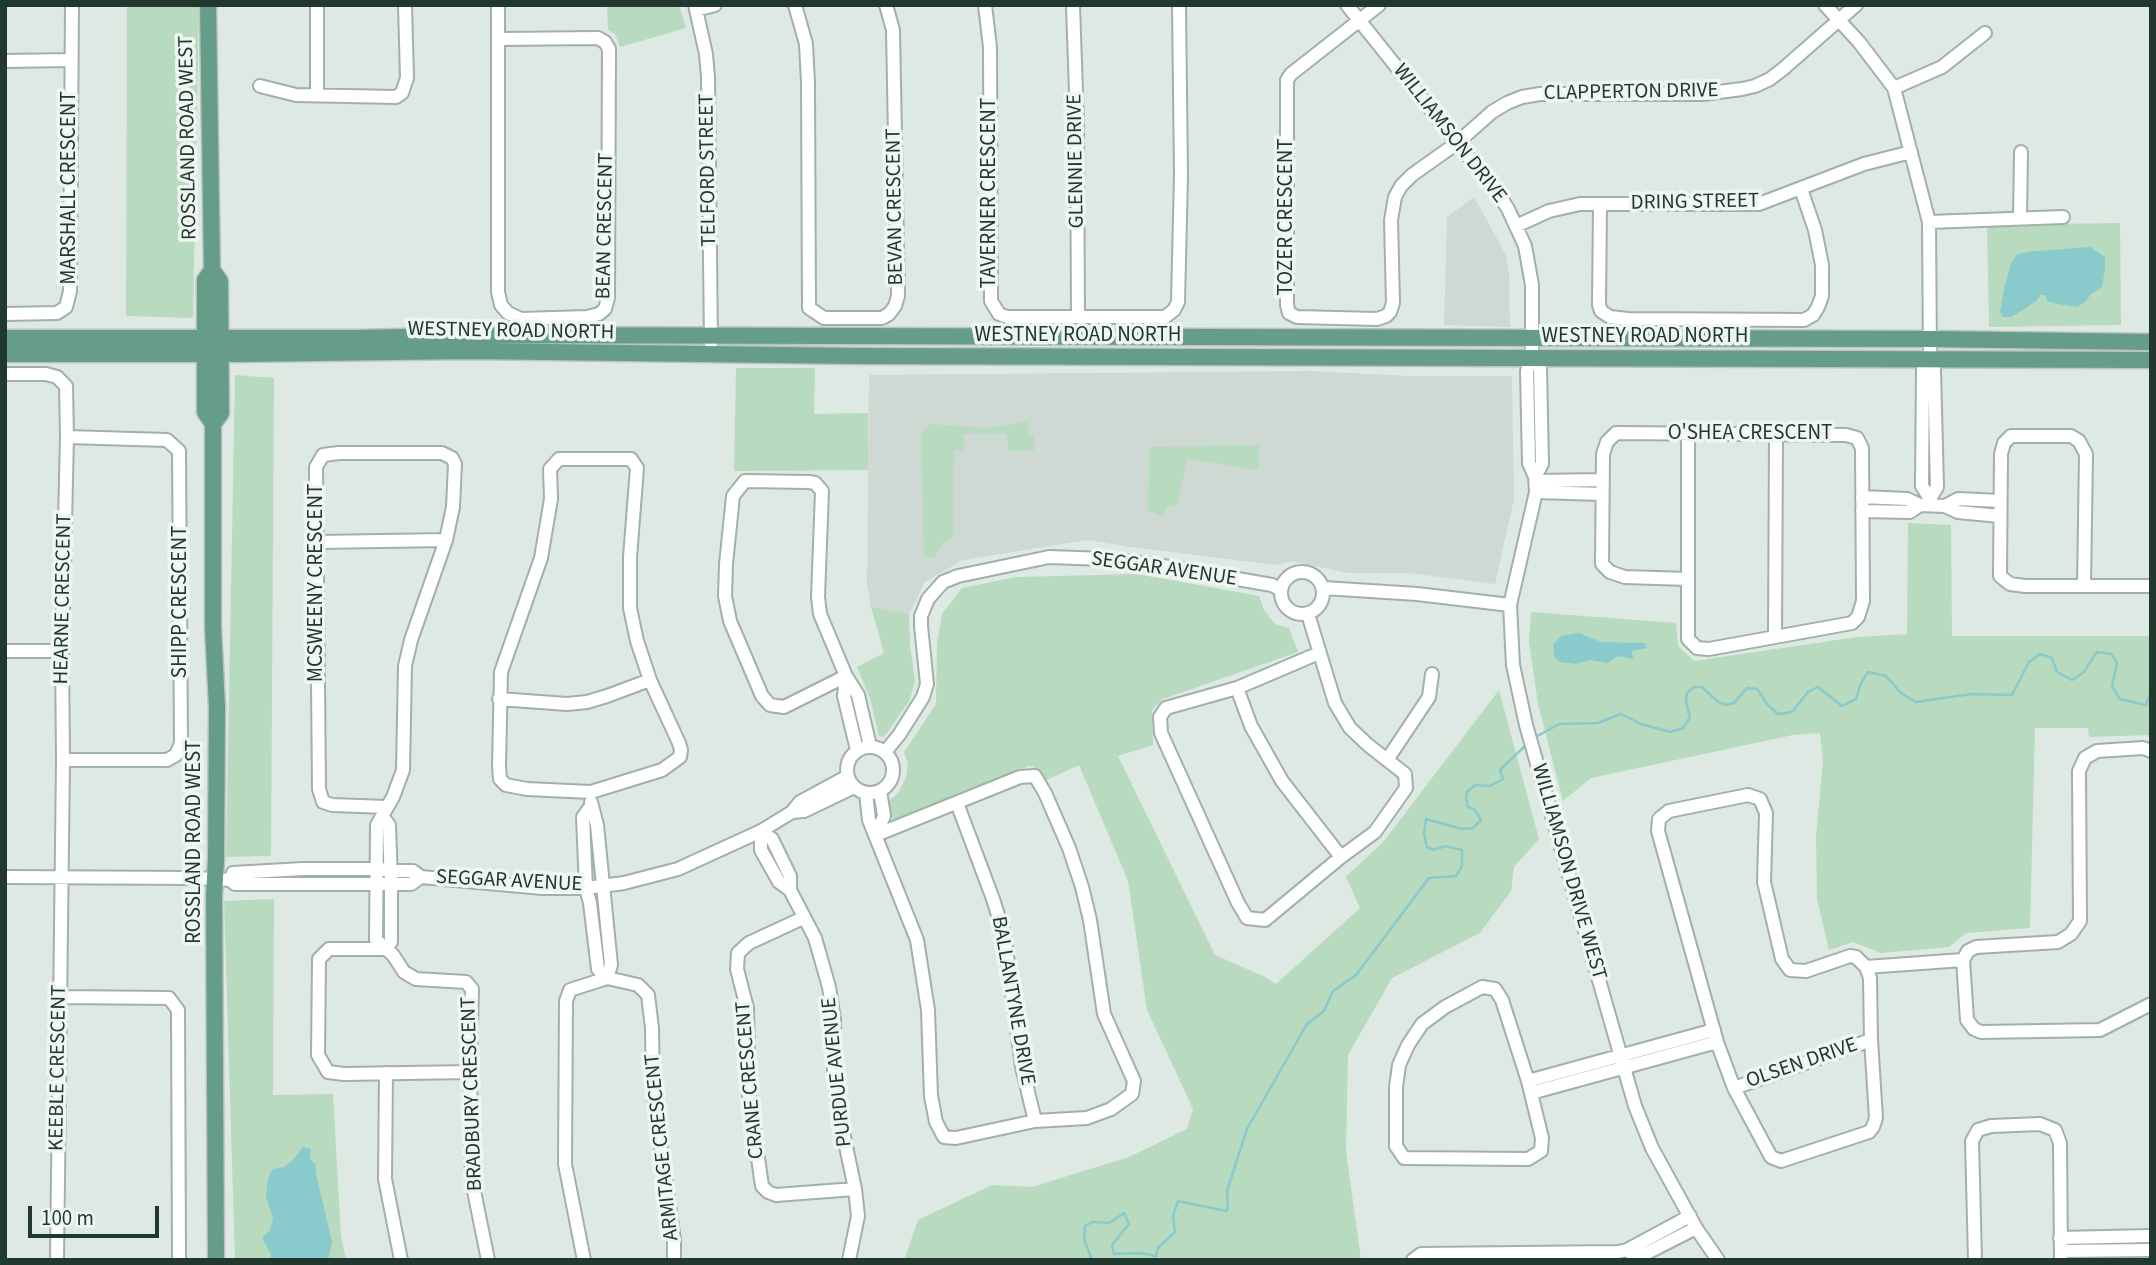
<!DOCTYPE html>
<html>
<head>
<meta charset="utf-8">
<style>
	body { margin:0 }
	#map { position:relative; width:2156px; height:1265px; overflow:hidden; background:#dfe9e4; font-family:"Source Sans 3",sans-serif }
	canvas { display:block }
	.frame { position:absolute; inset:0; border:7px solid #21382f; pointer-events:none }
	.scale { position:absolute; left:28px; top:1206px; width:131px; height:32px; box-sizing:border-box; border:4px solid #21382f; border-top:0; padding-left:9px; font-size:21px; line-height:24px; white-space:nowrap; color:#21382f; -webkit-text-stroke:5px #eff6f2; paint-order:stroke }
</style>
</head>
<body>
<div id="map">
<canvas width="2156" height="1265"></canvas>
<div class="frame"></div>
<div class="scale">100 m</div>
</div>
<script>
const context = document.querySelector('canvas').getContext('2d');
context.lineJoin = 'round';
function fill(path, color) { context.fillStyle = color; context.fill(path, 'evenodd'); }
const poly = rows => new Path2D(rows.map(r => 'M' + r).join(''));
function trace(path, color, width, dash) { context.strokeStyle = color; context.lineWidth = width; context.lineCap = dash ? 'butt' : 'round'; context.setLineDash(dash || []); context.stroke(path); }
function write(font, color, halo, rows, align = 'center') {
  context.font = font + ' "Source Sans 3",sans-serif'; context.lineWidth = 7; context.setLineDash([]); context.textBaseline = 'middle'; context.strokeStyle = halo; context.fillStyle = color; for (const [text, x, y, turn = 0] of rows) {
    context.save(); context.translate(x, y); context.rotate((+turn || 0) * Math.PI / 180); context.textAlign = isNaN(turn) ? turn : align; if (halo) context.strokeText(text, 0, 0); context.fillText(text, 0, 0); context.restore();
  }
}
fill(poly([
	[1474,197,1506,255,1509,274,1510,327,1444,325,1447,217],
	[1310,371,1409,376,1512,376,1514,499,1495,584,1409,573,1348,573,1292,561,1276,565,1130,547,1088,540,963,560,925,582,909,614,871,607,867,585,869,375]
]), '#cdd9d2');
fill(poly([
	[127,5,199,5,193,318,126,316],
	[607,5,679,5,686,28,620,47,615,34,608,30],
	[2120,223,2121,325,1989,327,1987,225],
	[736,368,815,368,814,414,868,413,868,470,734,471],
	[235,375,274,378,271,856,226,857],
	[1028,422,1029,434,1034,435,1034,451,1008,451,1007,434,963,434,964,450,954,450,953,538,942,544,935,557,924,557,921,434,929,424,986,428],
	[1259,445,1259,470,1187,459,1177,506,1166,506,1164,517,1148,510,1150,447],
	[1908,523,1951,525,1952,636,2151,636,2151,735,2089,737,2088,728,2035,728,2030,928,1966,933,1949,947,1881,953,1853,942,1829,950,1817,899,1816,837,1823,762,1820,733,1793,735,1591,778,1563,801,1538,704,1529,642,1531,612,1676,623,1678,646,1694,661,1857,637,1907,634],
	[1138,574,1259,596,1264,610,1275,624,1289,628,1298,652,1163,699,1152,710,1153,745,1118,756,1215,955,1265,977,1276,984,1360,908,1346,877,1384,841,1499,690,1539,839,1514,867,1511,891,1480,933,1392,978,1348,1055,1346,1151,1361,1260,904,1260,918,1220,992,1185,1032,1187,1129,1157,1187,1129,1193,1109,1147,1010,1128,881,1079,765,1042,782,1034,767,1029,766,900,820,893,819,887,803,899,792,906,777,908,764,904,752,936,704,937,644,942,614,962,588,1016,577],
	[871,607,909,614,910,645,915,680,910,700,884,737,879,736,870,698,857,667,884,653],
	[274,899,273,1095,333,1094,341,1236,346,1260,235,1260,224,901]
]), '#b8dabe');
fill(poly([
	[2090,247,2105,257,2105,268,2102,287,2091,294,2086,301,2077,307,2057,304,2047,301,2045,295,2041,295,2036,301,2023,310,2011,317,2003,317,2000,312,2004,289,2011,264,2017,254,2036,251],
	[1579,633,1601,642,1644,643,1647,648,1632,651,1633,659,1618,656,1608,663,1590,660,1576,664,1560,662,1554,656,1553,644,1561,636],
	[303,1147,311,1149,310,1159,316,1165,316,1174,332,1242,328,1260,271,1260,271,1254,262,1238,270,1230,273,1218,266,1197,268,1178,273,1169,284,1167,293,1160]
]), '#89cacd');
trace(poly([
	[1534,738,1559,724,1598,723,1621,714,1641,724,1670,732,1683,728,1690,717,1686,702,1687,693,1694,687,1702,687,1717,701,1726,705,1734,703,1747,688,1757,689,1767,704,1778,714,1792,712,1808,692,1818,687,1842,706,1856,699,1861,683,1868,672,1886,676,1901,693,1916,702,1971,694,2012,695,2029,662,2040,654,2052,658,2057,672,2072,680,2083,673,2097,652,2112,654,2117,663,2112,686,2120,699,2146,705,2151,691],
	[1092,1260,1084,1239,1085,1226,1092,1222,1109,1223,1124,1213,1129,1224,1112,1245,1114,1254,1140,1253,1156,1256,1158,1248,1175,1232,1173,1216,1178,1201,1226,1211,1228,1208,1227,1191,1247,1129,1307,1024,1324,1011,1333,991,1356,975,1429,878,1456,876,1462,866,1462,850,1445,846,1434,850,1427,847,1424,834,1426,819,1462,829,1473,828,1481,820,1475,810,1468,807,1466,798,1467,792,1475,785,1490,786,1503,779,1500,770,1526,745]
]), '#89cacd', 2.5);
const minor = poly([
	[498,5,498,292,501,305,508,313,521,319,587,317,599,314,605,309,608,298,609,49,605,42,598,38,499,39],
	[695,5,706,54,708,77,711,343],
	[795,5,806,44,808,83,809,308,824,318,882,318,889,314,895,306,898,296,893,30,886,5],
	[985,5,990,47,991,301,999,314,1007,317,1165,317,1174,310,1178,302,1181,175,1179,5],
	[1073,5,1077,121,1078,317],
	[1347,5,1499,195,1508,209,1525,246,1532,285,1532,358,1527,371,1529,463,1535,477,1536,492,1510,605,1513,665,1526,725,1635,1106,1652,1148,1696,1228,1718,1260],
	[1379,5,1291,74,1287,80,1287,305,1289,313,1297,317,1377,319,1386,316,1390,312,1393,303,1391,220,1395,197,1401,186,1412,175,1457,143,1492,112,1507,103,1522,97,1540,94,1703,94,1742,89,1755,86,1770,79,1783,69,1856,5],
	[1825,5,1859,42,1894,88,1929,222,1930,358,1934,370,1937,487,1930,499,1929,505],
	[696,10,715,5],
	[5,61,71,60],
	[260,86,296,95,396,97,402,93,407,78,405,5],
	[1894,88,1942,67,1985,33],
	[317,95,317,5],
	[1600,205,1599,305,1601,311,1610,317,1628,319,1804,320,1813,315,1818,307,1822,296,1822,265,1815,230,1801,189],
	[2020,218,2021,152],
	[1929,222,2063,217],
	[1516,226,1549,211,1580,204,1759,204,1864,164,1911,152],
	[5,314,57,313,66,307,70,291,72,5],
	[1532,358,1540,368,1542,464,1535,477],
	[5,374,46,374,57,377,66,386,67,437,62,651,63,760,57,1260],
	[559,459,631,459,637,468,630,557,630,608,637,641,650,680,679,743,681,750,680,757,662,770,591,792,527,789,506,785,500,779,499,766,501,672,541,558,551,499,550,469,559,459],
	[1536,481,1601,480],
	[1536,492,1602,494],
	[1862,497,1907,499,1920,505,1945,506,1958,512,2000,516],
	[1930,499,1922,486,1923,369,1930,358],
	[1945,506,1958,499,2000,501],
	[1862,511,1910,512,1920,505],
	[318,542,446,540],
	'1281 593a21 21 0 1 1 42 0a21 21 0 1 1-42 0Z',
	[1688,579,1625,577,1610,572,1602,564,1603,454,1607,442,1616,433,1846,435,1857,438,1862,448,1863,601,1858,617,1852,623,1709,649,1697,648,1688,639,1688,435],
	[2084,585,2086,454,2079,441,2071,436,2011,436,2004,443,2001,454,2000,576,2010,584,2025,586,2151,586],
	[1324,588,1417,594,1510,605],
	[1308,614,1335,703,1350,728,1368,745,1405,774,1406,788,1375,832,1341,857,1265,920,1247,918,1238,903,1161,733,1160,717,1166,708,1237,688,1319,653],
	[1775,637,1776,435],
	[5,651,62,651],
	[846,676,784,707,770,705,762,696,730,621,725,596,726,564,733,496,745,481,809,482,815,483,822,491,818,597,820,614,846,676,858,695,870,746],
	[846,677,844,696,857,750],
	[1237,688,1251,726,1282,781,1341,857],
	[499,699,567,704,587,702,607,696,650,680],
	'847 770a23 23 0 1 1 46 0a23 23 0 1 1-46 0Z',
	[2151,751,2143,748,2097,751,2085,758,2079,771,2080,921,2071,934,2058,942,1976,947,1968,951,1963,960,1967,1020,1974,1029,1981,1032,2100,1030,2151,1004],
	[885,752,899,735,923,697,927,684,921,626,921,616,928,599,943,582,958,576,1049,557,1106,559,1151,564,1272,585,1281,590],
	[63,760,167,760,176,755,181,743,179,451,167,440,67,437],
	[1387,760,1429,697,1432,674],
	[866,793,869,820,917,940,928,1010,931,1096,936,1122,944,1137,956,1138,1035,1121,1087,1118,1111,1109,1132,1094,1134,1081,1104,1014,1090,920,1082,887,1069,848,1045,793,1035,776,1020,777,876,835],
	[1748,795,1760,799,1766,813,1764,882,1782,959,1790,970,1806,971,1850,956,1856,957,1866,967,1870,978,1871,1040,1876,1118,1873,1127,1869,1132,1781,1161,1771,1157,1734,1088,1717,1042,1658,831,1659,819,1669,811,1748,795],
	[591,802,597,825,611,965,607,978],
	[957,803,993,899,1004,934,1022,1067,1035,1121],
	[591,806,583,817,586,888,590,903,598,969,607,978,638,985,648,995,652,1028,653,1091,674,1240,674,1260],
	[387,807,332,805,323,802,319,789,316,467,323,455,339,453,442,453,452,458,455,464,453,507,446,540,411,640,405,666,403,770,393,797,377,825,376,940,393,955,404,972,416,979,466,982,472,989,470,1072,472,1181,488,1260],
	[792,812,804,811,854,787],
	[383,817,389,825,391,884,391,942,384,949],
	[761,831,772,839,790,876,790,890,815,938,829,987,834,1019,834,1074,839,1113,855,1189,858,1216,849,1260],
	[761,831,761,850,779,882,790,890],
	[876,835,884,816,880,791],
	[5,877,195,878,230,880,235,884,411,884,421,877],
	[230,880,233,873,303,869,376,869,413,871,421,877,543,888,586,888,624,883,678,869,761,831,792,812,800,802,848,776],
	[803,918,749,943,738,953,737,969,747,1008,749,1095,762,1186,768,1192,776,1195,855,1189],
	[384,949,329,949,319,959,318,1055,328,1072,344,1074,470,1072],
	[1866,967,1963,960],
	[1482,987,1495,989,1502,1000,1528,1081,1542,1138,1541,1151,1528,1159,1404,1158,1396,1146,1396,1087,1399,1065,1408,1045,1422,1024,1445,1007,1482,987],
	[59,997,169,998,178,1010,179,1260],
	[386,1073,385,1179,401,1260],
	[1528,1081,1714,1030],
	[1734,1088,1871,1040],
	[1531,1093,1717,1042],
	[2060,1238,2151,1236],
	[1627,1250,1690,1216],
	[2061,1251,2151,1250],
	[1639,1257,1696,1228],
	[584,1260,565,1164,566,1001,570,990,607,978],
	[1413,1260,1421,1254,1618,1252,1627,1250,1640,1260],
	[1975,1260,1972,1141,1978,1130,1991,1126,2040,1124,2055,1130,2060,1143,2061,1260]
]);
const major = poly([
	[208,5,212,270,220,281,221,413,213,424],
	[212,270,205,280,205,412,213,424,213,627,217,707,216,860,214,896,216,1260],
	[5,338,359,338,485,335,1931,339,2151,342],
	[5,354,237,354,470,351,857,356,2151,360]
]);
trace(minor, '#a2b0aa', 16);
trace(major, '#bcc3c1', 19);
trace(minor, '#fff', 12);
trace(major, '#659d89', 16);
write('21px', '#21382f', '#eff6f2', [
	["CLAPPERTON DRIVE",1631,93,-1],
	["WILLIAMSON DRIVE",1449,134,52],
	["ROSSLAND ROAD WEST",189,138,-91],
	["GLENNIE DRIVE",1077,161,-91],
	["TELFORD STREET",709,170,-91],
	["MARSHALL CRESCENT",70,188,-90],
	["TAVERNER CRESCENT",990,193,-90],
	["DRING STREET",1695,203,-1],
	["BEVAN CRESCENT",896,207,-91],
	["TOZER CRESCENT",1287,217,-90],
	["BEAN CRESCENT",606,226,-89],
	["WESTNEY ROAD NORTH",511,332,1],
	["WESTNEY ROAD NORTH",1078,336],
	["WESTNEY ROAD NORTH",1645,337],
	["O'SHEA CRESCENT",1750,434],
	["SEGGAR AVENUE",1164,570,8],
	["MCSWEENY CRESCENT",317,583,-90],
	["HEARNE CRESCENT",64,599,-89],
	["SHIPP CRESCENT",181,602,-90],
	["ROSSLAND ROAD WEST",195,842,-90],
	["WILLIAMSON DRIVE WEST",1568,872,74],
	["SEGGAR AVENUE",509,882,3],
	["BALLANTYNE DRIVE",1012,1001,80],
	["OLSEN DRIVE",1802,1064,-19],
	["KEEBLE CRESCENT",59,1068,-89],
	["PURDUE AVENUE",838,1072,-96],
	["CRANE CRESCENT",751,1080,-95],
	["BRADBURY CRESCENT",473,1094,-92],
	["ARMITAGE CRESCENT",663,1147,-96]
]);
</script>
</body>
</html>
